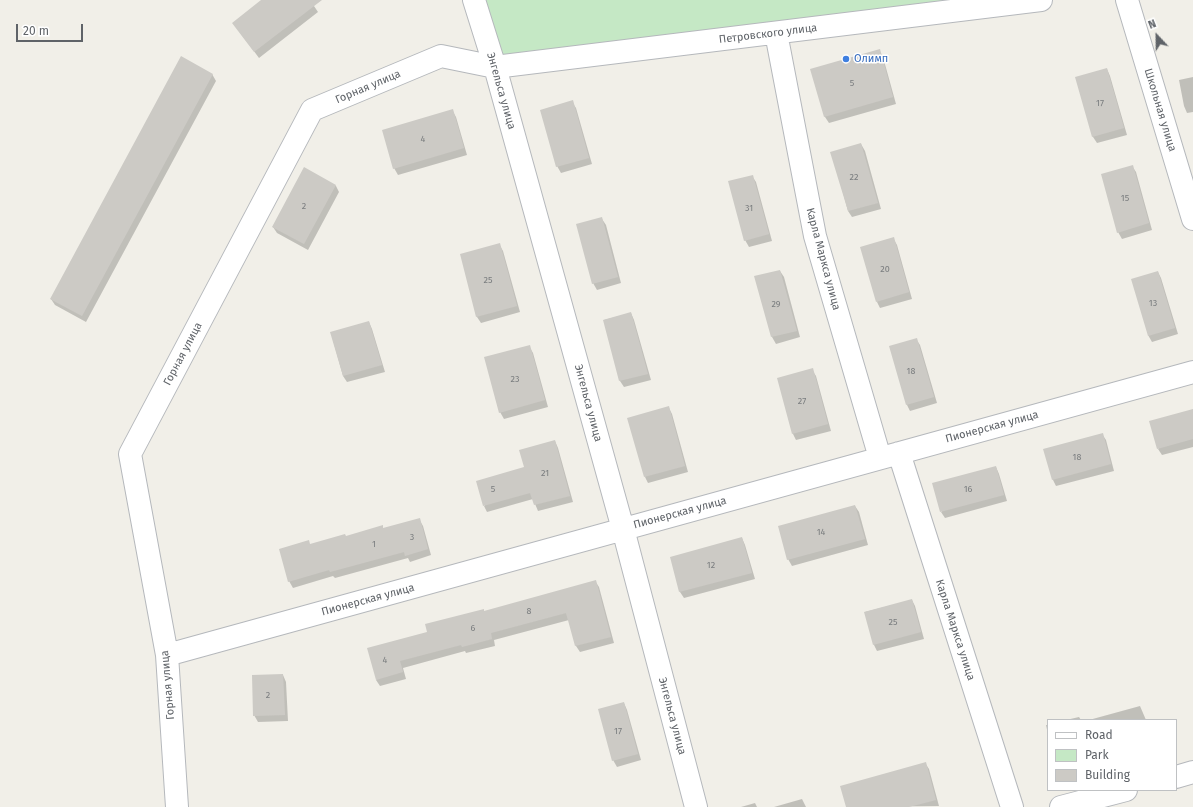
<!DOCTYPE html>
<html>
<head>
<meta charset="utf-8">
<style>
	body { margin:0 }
	#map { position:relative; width:1193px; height:807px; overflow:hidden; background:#f1efe8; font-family:"Fira Sans",sans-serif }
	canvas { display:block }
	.legend { position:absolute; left:1047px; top:719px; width:130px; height:72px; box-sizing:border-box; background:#fff; border:1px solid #bfc1c3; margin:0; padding:5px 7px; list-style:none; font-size:12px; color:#5f6368 }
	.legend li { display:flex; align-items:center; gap:8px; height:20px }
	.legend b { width:20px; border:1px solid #bfc1c3 }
	.north { position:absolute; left:1137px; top:16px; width:40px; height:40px; -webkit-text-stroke:3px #fff; paint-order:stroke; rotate:338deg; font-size:11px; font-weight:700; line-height:16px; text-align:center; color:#5f6368 }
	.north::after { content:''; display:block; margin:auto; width:14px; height:18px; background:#5f6368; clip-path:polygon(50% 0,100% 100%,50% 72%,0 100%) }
	.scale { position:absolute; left:16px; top:24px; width:67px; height:18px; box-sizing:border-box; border:2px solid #5f6368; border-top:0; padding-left:5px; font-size:12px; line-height:14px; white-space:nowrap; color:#5f6368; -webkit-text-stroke:3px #fff; paint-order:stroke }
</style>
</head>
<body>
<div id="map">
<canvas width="1193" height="807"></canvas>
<ul class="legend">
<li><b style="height:5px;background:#fff"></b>Road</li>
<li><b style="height:11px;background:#c5e8c5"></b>Park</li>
<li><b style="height:11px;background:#cccac5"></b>Building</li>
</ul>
<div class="north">N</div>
<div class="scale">20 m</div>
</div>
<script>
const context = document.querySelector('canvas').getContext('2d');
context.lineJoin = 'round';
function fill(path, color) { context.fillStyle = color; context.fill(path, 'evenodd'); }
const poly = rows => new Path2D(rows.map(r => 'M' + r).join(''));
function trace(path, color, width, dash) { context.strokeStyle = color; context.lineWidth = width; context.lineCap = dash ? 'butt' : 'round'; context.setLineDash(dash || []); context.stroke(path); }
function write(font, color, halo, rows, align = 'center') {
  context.font = font + ' "Fira Sans",sans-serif'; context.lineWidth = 3; context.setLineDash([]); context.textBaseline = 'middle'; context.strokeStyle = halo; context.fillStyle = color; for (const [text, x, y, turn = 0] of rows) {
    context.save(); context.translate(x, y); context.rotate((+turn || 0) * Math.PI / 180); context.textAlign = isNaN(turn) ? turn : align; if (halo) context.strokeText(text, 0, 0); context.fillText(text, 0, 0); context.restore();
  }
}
fill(poly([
	[474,0,1041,0,495,67]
]), '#c5e8c5');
fill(poly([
	[263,0,310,0,318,12,259,58,233,23],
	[879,50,883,57,896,104,829,123,825,117,812,70],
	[1107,69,1110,76,1127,135,1097,143,1093,137,1076,78],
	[212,74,216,81,86,322,55,305,51,299],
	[1193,77,1193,112,1187,113,1184,106,1179,80],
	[572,102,576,108,592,164,561,173,557,166],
	[452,110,456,117,467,155,398,175,394,168],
	[861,144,865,151,881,209,852,217,848,211,832,153],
	[1132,166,1136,172,1152,230,1122,239,1118,232],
	[305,169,336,186,339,192,308,250,277,233,273,227],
	[752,176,756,182,772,241,749,247,745,240],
	[602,219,606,225,621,283,597,290,593,283],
	[893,238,897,245,912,299,880,308,877,302],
	[499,244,503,251,520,312,481,323,477,317,461,255],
	[780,271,784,277,800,337,776,344,772,337,756,277],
	[1158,272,1161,278,1178,334,1152,342,1148,335],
	[631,313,634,320,651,380,624,387,620,381,604,320],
	[369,322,372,329,385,372,347,382,343,376,331,333],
	[916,339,920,345,937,403,910,411,907,405],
	[529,346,533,353,548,407,504,419,500,412],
	[812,370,816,376,831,431,796,440,793,434,778,379],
	[669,408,672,414,688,472,648,483,645,477],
	[1193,410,1193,447,1162,455,1158,449],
	[1102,434,1106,440,1114,471,1056,486,1053,480,1045,450],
	[555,441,558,448,573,502,538,511,533,499,487,512,484,506],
	[996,467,999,474,1007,501,945,518,941,512],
	[855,506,859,512,868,545,792,566,788,559],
	[419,519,423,526,431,555,410,562,408,558,335,578,333,576,293,588,289,581,310,545,384,529],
	[742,538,745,545,755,579,684,598,680,592,671,558],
	[595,581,599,587,614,643,580,652,576,646,569,620,494,640,495,646,466,653,465,651,403,668,406,679,380,686,376,680,428,633,484,612],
	[912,600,915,606,924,639,877,651,874,645,865,612],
	[283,675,286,682,288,721,258,722,254,715],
	[624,703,627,710,641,760,617,767,613,760],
	[1140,706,1146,720,1089,720],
	[1079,717,1081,720,1066,720],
	[1046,725,1048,725,1048,734],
	[925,763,929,769,939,806,847,807],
	[802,799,806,807,774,807],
	[755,803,757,807,741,807]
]), '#0003');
fill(poly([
	[261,0,322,0,254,52,232,23],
	[880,49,893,97,824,117,810,69],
	[181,56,213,74,82,316,50,299],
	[1107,68,1124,128,1092,137,1075,77],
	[573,100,589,158,556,167,540,110],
	[453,109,464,148,393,169,382,130],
	[861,143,878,203,848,211,830,152],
	[1133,165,1149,223,1117,233,1101,174],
	[304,167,336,185,304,244,272,227],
	[753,175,769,234,744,241,728,181],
	[602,217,618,277,592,284,576,224],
	[894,237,909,292,876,302,860,247],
	[500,243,517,306,476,317,460,254],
	[780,270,797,331,771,337,754,276],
	[1158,271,1175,328,1148,336,1131,279],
	[631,312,648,374,619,381,603,320],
	[369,321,382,365,343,376,330,332],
	[917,338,934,397,906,405,889,346],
	[530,345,545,400,499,413,484,357],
	[813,368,828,424,792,434,777,378],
	[669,406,685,466,644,477,627,418],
	[1193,409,1193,439,1157,449,1149,421],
	[1103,433,1111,464,1052,480,1043,449],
	[555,440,570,496,534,505,530,493,483,506,476,481,524,467,519,450],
	[996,466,1004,495,940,512,932,483],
	[855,505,865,539,787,560,778,526],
	[420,518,428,549,405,556,404,552,330,572,329,570,288,582,279,549,309,540,310,544,345,534,346,536,383,525,383,528],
	[742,537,752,573,679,592,670,557],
	[596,580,611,637,575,646,566,613,491,633,492,639,462,647,461,645,400,661,403,672,376,680,367,648,427,632,425,624,484,609,484,611],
	[912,599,921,632,873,645,864,612],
	[283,674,285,715,253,716,252,675],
	[624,702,638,754,612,761,598,709],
	[926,762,936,800,909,807,846,807,840,786]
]), '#cccac5');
const street = poly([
	[474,0,495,67,623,529,696,807],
	[1127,0,1193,219],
	[776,33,815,236,880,458],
	[899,453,1012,807],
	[167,655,1193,372],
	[1176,777,1193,772],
	[177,807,167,655,130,454,312,110,441,56,495,67,1041,0],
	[1061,807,1126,790]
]);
trace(street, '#b5b8bc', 24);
trace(street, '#fff', 22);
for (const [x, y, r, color] of [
	[846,59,4,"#3f7fe0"]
]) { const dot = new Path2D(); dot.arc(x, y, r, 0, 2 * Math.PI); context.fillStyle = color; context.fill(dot); trace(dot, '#fff', 1.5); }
write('9px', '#7a7d7f', null, [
	["5",852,83],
	["17",1100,103],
	["4",423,139],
	["22",854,177],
	["15",1125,198],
	["2",304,206],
	["31",749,208],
	["20",885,269],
	["25",488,280],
	["13",1153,303],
	["29",776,304],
	["18",911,371],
	["23",515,379],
	["27",802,401],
	["18",1077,457],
	["21",545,473],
	["5",493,489],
	["16",968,489],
	["14",821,532],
	["3",412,537],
	["1",374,544],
	["12",711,565],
	["8",529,611],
	["25",893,622],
	["6",473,628],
	["4",385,660],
	["2",268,695],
	["17",618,731]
]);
write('11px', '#5f6368', '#fff', [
	["Петровского улица",768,34,-7],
	["Горная улица",368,87,-23],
	["Энгельса улица",501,91,74],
	["Школьная улица",1160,110,73],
	["Карла Маркса улица",823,259,75],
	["Горная улица",183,354,-62],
	["Энгельса улица",588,403,75],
	["Пионерская улица",992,427,-15],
	["Пионерская улица",680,513,-15],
	["Пионерская улица",368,600,-15],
	["Карла Маркса улица",955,630,72],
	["Горная улица",168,685,-95],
	["Энгельса улица",672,716,75]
]);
write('11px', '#366cbe', '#fff', [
	["Олимп",854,59]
], 'left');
</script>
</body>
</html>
